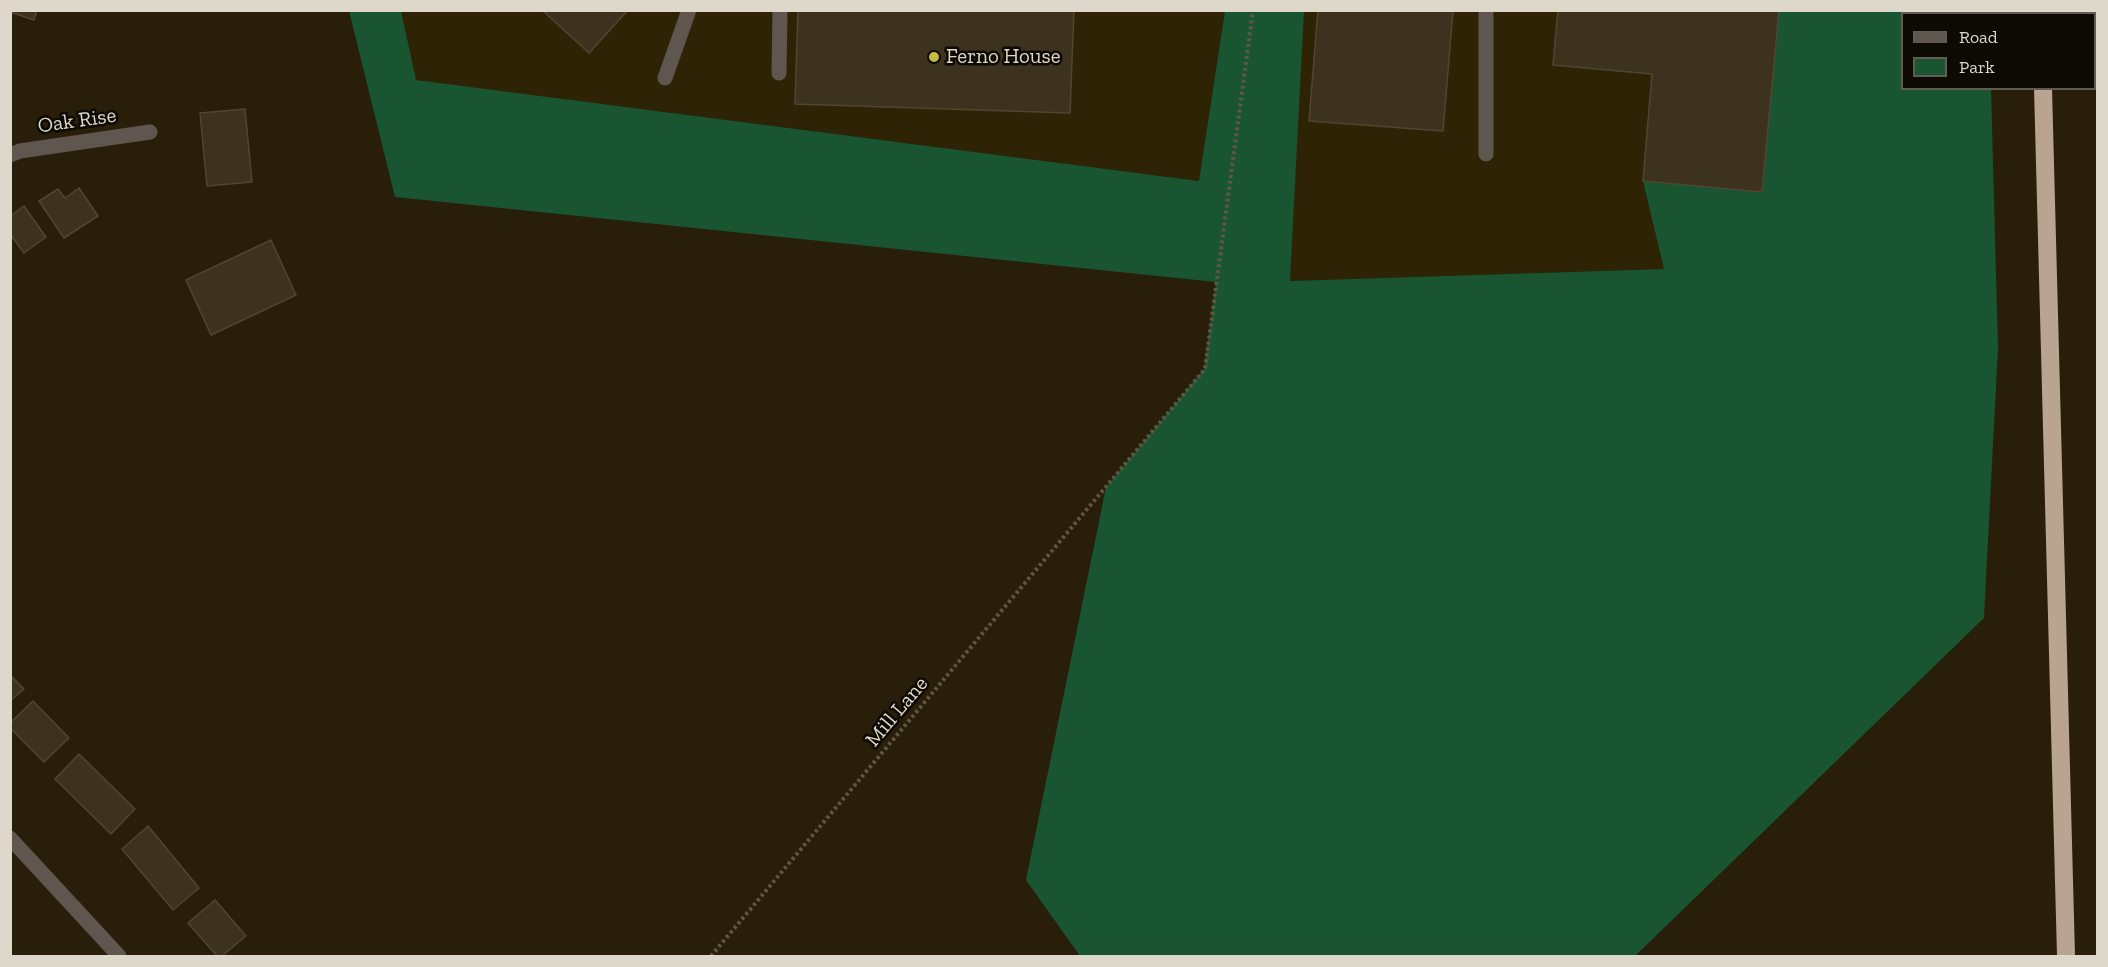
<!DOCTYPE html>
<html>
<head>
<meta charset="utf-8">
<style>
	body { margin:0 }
	#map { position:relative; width:2108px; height:967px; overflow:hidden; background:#281e09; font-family:"Zilla Slab",serif }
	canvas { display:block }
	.frame { position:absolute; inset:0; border:12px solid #ded8cb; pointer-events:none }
	.legend { position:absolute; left:1901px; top:12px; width:195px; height:78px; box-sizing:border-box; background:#0d0903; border:2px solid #615c53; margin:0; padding:8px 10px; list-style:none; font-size:18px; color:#ded8cb }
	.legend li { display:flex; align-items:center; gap:12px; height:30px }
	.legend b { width:30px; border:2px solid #615c53 }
</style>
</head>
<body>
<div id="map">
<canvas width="2108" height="967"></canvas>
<div class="frame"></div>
<ul class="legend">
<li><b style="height:8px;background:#5f574f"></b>Road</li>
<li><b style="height:16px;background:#195531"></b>Park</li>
</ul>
</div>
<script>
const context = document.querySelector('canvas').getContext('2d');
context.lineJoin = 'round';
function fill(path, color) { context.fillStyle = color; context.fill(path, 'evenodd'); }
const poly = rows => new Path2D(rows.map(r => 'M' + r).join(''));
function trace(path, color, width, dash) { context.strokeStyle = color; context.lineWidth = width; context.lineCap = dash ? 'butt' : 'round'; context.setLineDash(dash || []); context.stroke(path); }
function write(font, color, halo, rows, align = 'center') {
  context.font = font + ' "Zilla Slab",serif'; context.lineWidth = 5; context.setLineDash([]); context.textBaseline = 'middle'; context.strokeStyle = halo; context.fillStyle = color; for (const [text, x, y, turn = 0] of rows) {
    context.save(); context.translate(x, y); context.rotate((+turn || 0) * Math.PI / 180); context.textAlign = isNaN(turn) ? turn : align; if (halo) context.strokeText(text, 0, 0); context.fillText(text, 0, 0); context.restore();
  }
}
fill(poly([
	[401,11,1225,11,1200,181,415,80],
	[1304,11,1779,11,1762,192,1665,269,1290,281]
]), '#2f2306');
fill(poly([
	[349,11,401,11,416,80,1199,181,1225,11,1304,11,1290,281,1664,269,1643,181,1762,191,1779,11,1989,11,1989,14,1902,14,1902,88,1991,89,1998,348,1984,618,1635,956,1080,956,1026,880,1106,487,1204,369,1216,282,395,197]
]), '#195531');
const building = poly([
	[10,10,37,10,34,20,10,12,10,10],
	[542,10,628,10,589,53,542,10],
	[798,10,1074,10,1070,113,795,104,798,10],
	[1318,10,1453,10,1443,131,1309,121,1318,10],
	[1558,10,1779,10,1762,192,1643,181,1652,74,1553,65,1558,10],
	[245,109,252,182,207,186,200,113,245,109],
	[79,188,98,216,64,238,39,201,58,189,65,198,79,188],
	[24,206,46,237,24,253,10,234,10,216,24,206],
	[271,240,296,295,211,335,186,280,271,240],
	[10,675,24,689,10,701,10,675],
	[33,701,69,738,44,762,10,728,10,723,33,701],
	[79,754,135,809,111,834,55,779,79,754],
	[148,826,199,888,173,910,122,849,148,826],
	[215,900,246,936,222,956,217,956,188,923,215,900]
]);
fill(building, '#3c321d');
trace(building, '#514631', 1.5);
trace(poly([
	[711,956,1205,369,1253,10]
]), '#5f5643', 4, [3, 3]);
trace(poly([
	[779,73,780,10],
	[665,78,689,10],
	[1486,154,1486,10],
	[10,155,20,151,150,132],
	[10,838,119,956]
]), '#5f574f', 15);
trace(poly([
	[2041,10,2041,14],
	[2043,88,2066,956]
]), '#b8a490', 18);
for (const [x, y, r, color] of [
	[934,57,6,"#c5bc3d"]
]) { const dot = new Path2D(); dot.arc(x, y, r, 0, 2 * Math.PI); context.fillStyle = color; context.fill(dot); trace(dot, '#0d0903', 2); }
write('21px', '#ded8cb', '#0d0903', [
	["Ferno House",946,57]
], 'left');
write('21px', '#ded8cb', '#0d0903', [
	["Oak Rise",77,121,-8],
	["Mill Lane",897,712,-50]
]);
</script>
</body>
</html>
